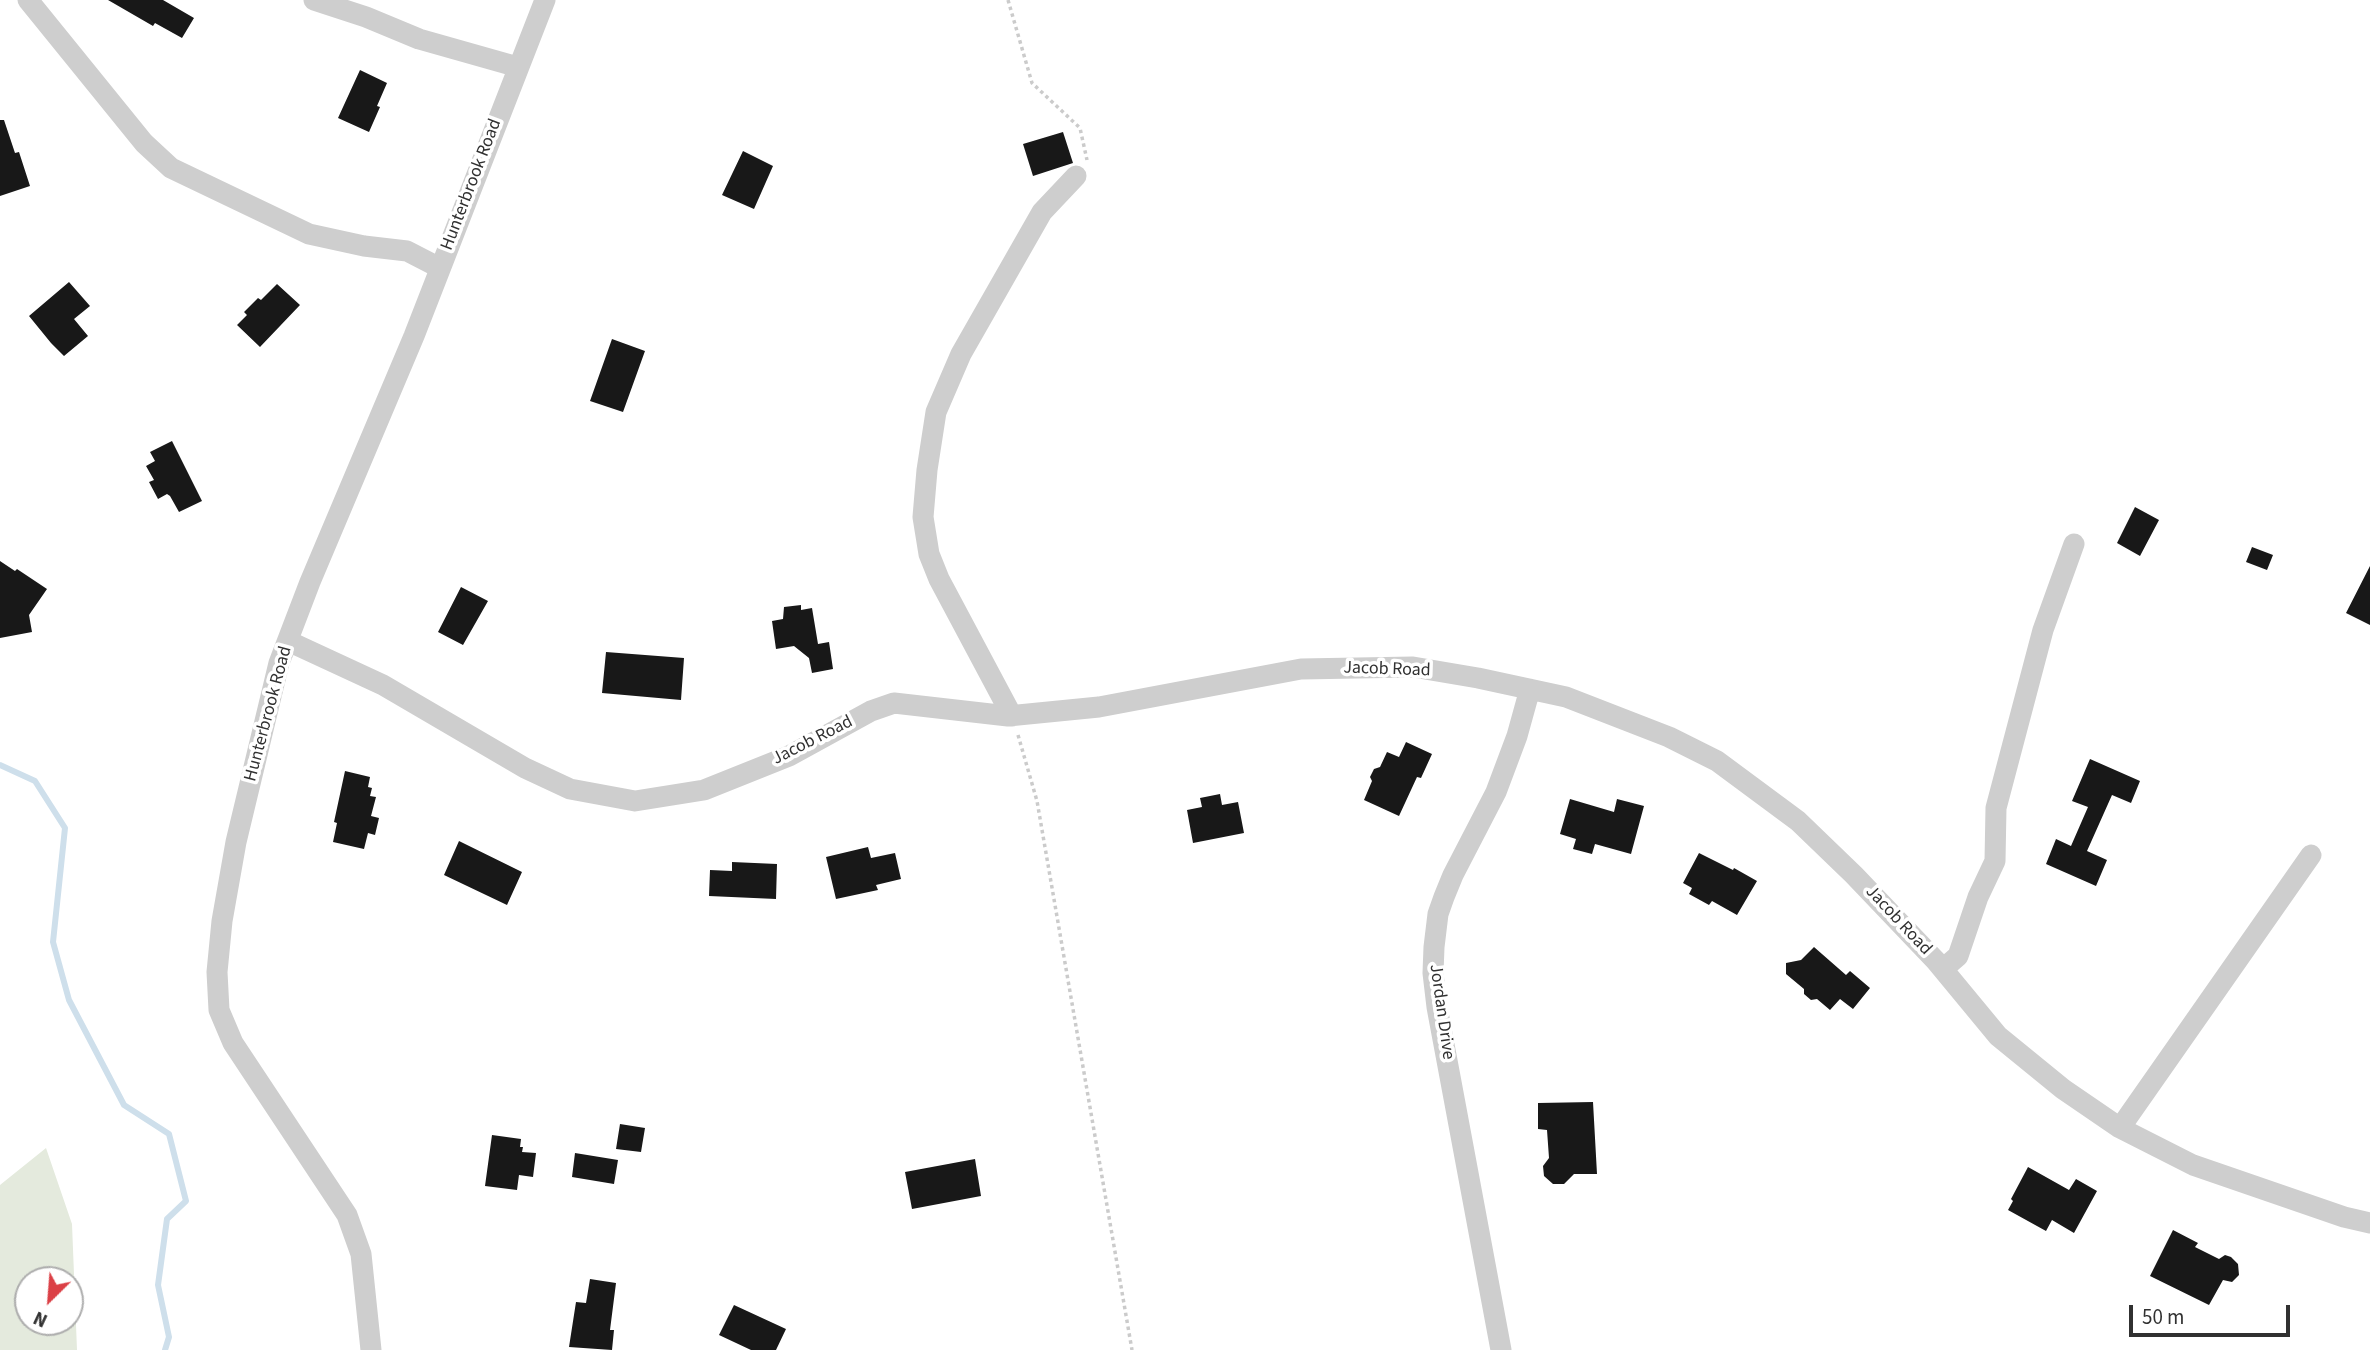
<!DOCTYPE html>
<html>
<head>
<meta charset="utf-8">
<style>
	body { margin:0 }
	#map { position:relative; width:2370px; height:1350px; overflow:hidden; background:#fff; font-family:"Source Sans 3",sans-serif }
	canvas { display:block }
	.north { position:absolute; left:14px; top:1266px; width:70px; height:70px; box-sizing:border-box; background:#fff; border:2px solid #adadad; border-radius:50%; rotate:205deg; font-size:19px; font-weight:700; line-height:28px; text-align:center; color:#313131 }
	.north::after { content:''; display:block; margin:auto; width:24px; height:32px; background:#db4046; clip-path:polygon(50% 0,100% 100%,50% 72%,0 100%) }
	.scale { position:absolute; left:2129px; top:1305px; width:161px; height:32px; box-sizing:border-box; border:4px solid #313131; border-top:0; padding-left:9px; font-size:21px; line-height:24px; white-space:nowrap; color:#313131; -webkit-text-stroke:5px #fff; paint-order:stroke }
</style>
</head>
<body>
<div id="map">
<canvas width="2370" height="1350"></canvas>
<div class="north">N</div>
<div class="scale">50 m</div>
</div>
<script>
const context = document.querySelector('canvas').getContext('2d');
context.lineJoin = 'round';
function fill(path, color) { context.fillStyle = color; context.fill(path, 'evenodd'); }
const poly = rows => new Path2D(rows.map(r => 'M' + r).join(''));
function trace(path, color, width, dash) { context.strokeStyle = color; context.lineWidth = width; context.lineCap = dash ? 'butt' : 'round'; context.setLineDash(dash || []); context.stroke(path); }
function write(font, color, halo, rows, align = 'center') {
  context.font = font + ' "Source Sans 3",sans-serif'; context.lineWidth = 7; context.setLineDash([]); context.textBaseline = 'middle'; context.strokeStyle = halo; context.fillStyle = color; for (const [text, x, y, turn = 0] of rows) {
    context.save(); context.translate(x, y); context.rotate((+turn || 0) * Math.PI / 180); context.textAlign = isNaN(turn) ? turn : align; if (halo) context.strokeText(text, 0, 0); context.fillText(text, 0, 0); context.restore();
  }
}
fill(poly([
	[46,1148,72,1224,77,1350,0,1350,0,1185],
	[28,1280,70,1280,70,1322,28,1322]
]), '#e4eadd');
trace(poly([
	[0,765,35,781,65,828,53,942,69,1000,124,1105,169,1134,186,1201,167,1219,158,1285,169,1337,165,1350]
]), '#cedfeb', 6);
fill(poly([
	[108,0,163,0,194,18,182,38,155,23,153,26],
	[360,70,387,83,377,106,380,107,369,132,338,118],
	[0,120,4,120,15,153,19,152,30,186,0,196],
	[1063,132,1073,163,1033,176,1023,144],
	[743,151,773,166,754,209,722,195],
	[69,282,90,306,74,319,88,336,64,356,51,343,29,316],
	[277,284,300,305,260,347,237,325,247,315,244,312,258,298,261,300],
	[612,339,645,351,623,412,590,401],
	[172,441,202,501,179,512,170,496,167,494,158,499,149,482,154,480,146,466,155,461,150,452],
	[2135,507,2159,520,2140,556,2117,543],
	[2252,547,2273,555,2267,570,2246,562],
	[0,561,15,571,17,569,47,589,29,615,32,632,0,638],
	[2370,566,2370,625,2346,613],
	[461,587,488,601,463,645,438,632],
	[801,605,801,610,812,608,818,644,829,642,833,669,812,673,809,658,794,646,776,649,772,621,783,619,784,607],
	[606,652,684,658,681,700,602,693],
	[1406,742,1432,754,1421,778,1417,777,1399,816,1364,800,1372,781,1370,777,1374,769,1380,767,1387,752,1399,757],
	[2090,759,2140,781,2131,803,2112,795,2087,851,2107,860,2096,886,2046,864,2056,839,2071,846,2088,807,2072,801],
	[345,771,370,777,368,787,372,788,370,796,376,797,371,816,379,818,375,835,368,833,364,849,333,842,337,823,334,822],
	[1220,794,1222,805,1238,802,1244,833,1193,843,1187,810,1202,807,1200,798],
	[1570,799,1614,812,1617,799,1644,806,1631,854,1595,844,1592,854,1573,849,1576,839,1560,834],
	[459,841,522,872,507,905,444,875],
	[868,847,871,858,895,853,901,879,876,885,878,890,836,899,826,857],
	[1699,853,1733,870,1734,868,1757,881,1737,915,1712,901,1709,905,1689,894,1692,888,1683,883],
	[732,862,777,864,776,899,709,896,710,870,732,871],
	[1814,947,1846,975,1850,971,1870,988,1853,1009,1840,999,1830,1010,1817,999,1811,1000,1804,994,1804,989,1786,974,1786,963,1801,960],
	[1593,1102,1597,1174,1574,1174,1564,1184,1553,1184,1544,1176,1543,1166,1549,1158,1547,1130,1538,1129,1538,1103],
	[620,1124,645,1128,641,1152,616,1149],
	[492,1135,521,1139,520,1147,523,1147,522,1152,536,1153,533,1177,519,1175,517,1190,485,1186],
	[575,1153,618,1160,614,1184,572,1177],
	[975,1159,981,1196,912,1209,905,1172],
	[2028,1167,2069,1190,2076,1179,2097,1191,2074,1233,2052,1220,2046,1231,2008,1210,2013,1201,2011,1199],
	[2173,1230,2198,1243,2195,1247,2219,1259,2225,1255,2231,1257,2238,1264,2239,1275,2232,1282,2223,1280,2209,1305,2150,1276],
	[590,1279,616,1283,610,1330,614,1330,612,1350,569,1347,576,1302,586,1303],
	[734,1305,786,1329,776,1350,751,1350,719,1335]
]), '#181818');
trace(poly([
	[1008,0,1032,83,1080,128,1087,160],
	[1018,735,1037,801,1132,1350]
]), '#cbcbcb', 3.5, [3.5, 3.5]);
trace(poly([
	[28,0,144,143,171,168,309,234,364,246,407,251,440,268],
	[314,0,366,17,419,39,518,67],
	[288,641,383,685,525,768,570,789,635,801,704,790,789,756,871,711,894,703,1008,716,1099,707,1301,669,1413,667,1478,678,1566,697,1669,737,1717,761,1798,821,1854,875,1936,961,1998,1036,2063,1089,2120,1128,2193,1165,2344,1217,2370,1223],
	[1012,716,939,579,929,554,923,517,927,470,936,412,961,354,1042,212,1076,176],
	[1943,969,1958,956,1978,897,1995,861,1996,808,2043,630,2074,544],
	[2120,1128,2311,855],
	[371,1350,361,1254,347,1215,233,1043,219,1010,217,972,222,921,236,842,279,663,310,582,414,336,545,0],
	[1501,1350,1437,1007,1433,973,1434,947,1438,914,1444,897,1453,875,1496,792,1517,736,1530,689]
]), '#cecece', 21);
write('18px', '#313131', '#fff', [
	["Hunterbrook Road",472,185,-69],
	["Jacob Road",1387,670,2],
	["Hunterbrook Road",269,714,-75],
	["Jacob Road",813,741,-27],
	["Jacob Road",1898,921,47],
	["Jordan Drive",1441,1012,82]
]);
</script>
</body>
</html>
